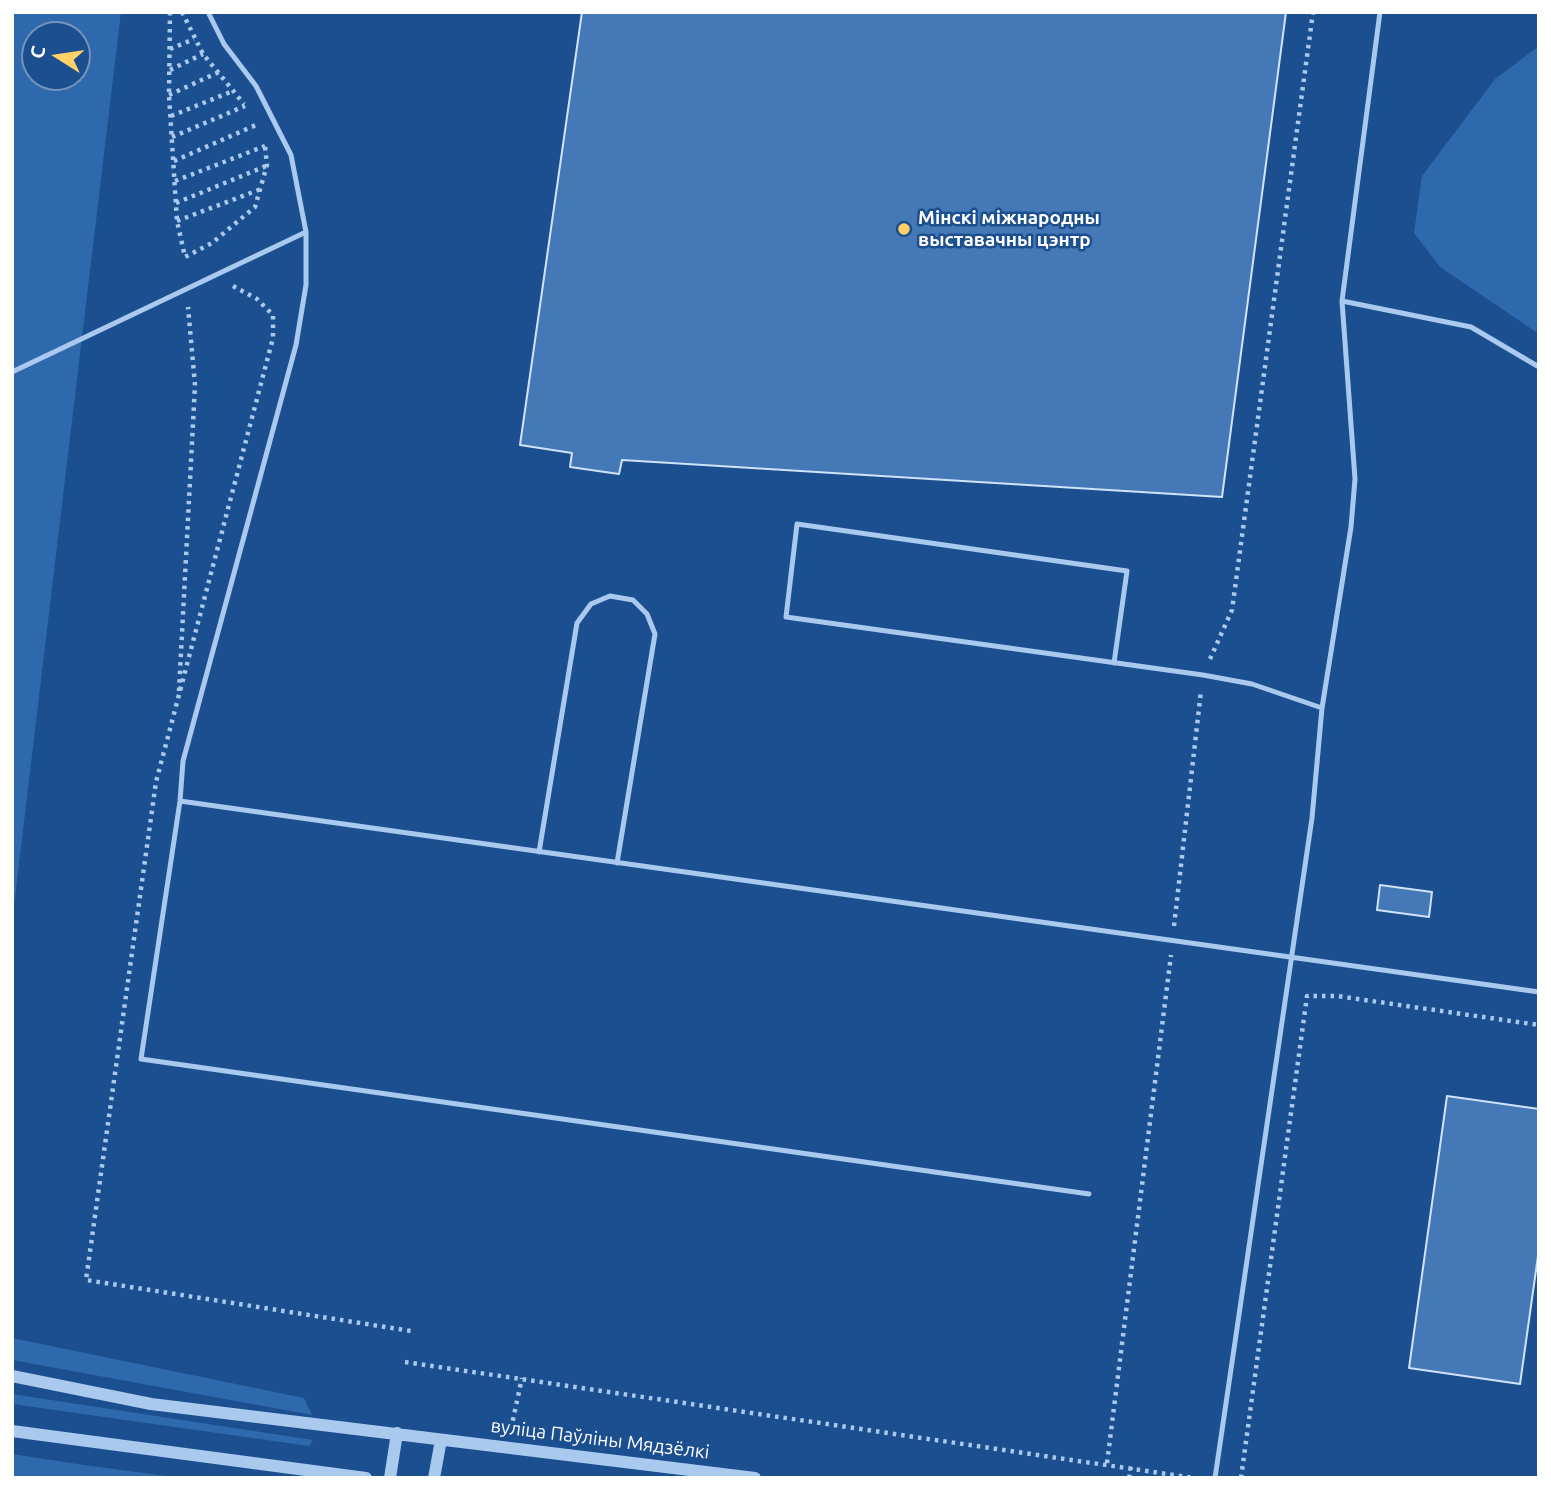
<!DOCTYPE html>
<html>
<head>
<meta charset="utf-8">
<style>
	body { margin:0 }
	#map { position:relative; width:1551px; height:1490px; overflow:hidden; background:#1b4f8f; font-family:Ubuntu,sans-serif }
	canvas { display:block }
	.frame { position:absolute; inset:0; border:14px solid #fff; pointer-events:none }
	.north { position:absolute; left:21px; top:21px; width:70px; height:70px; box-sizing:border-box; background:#1b4f8f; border:2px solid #7695bc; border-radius:50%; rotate:282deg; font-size:19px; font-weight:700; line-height:28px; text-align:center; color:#fff }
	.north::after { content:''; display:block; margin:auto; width:24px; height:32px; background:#ffd166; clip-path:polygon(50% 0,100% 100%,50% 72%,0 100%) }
</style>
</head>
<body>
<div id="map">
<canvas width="1551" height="1490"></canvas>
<div class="frame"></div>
<div class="north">С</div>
</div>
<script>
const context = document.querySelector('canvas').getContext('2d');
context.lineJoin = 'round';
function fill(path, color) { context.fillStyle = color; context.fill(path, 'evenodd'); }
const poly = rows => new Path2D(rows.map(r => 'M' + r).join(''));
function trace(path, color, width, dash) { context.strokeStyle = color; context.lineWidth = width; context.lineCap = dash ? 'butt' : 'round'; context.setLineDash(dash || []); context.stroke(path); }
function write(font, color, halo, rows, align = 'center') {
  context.font = font + ' Ubuntu,sans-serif'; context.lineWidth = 5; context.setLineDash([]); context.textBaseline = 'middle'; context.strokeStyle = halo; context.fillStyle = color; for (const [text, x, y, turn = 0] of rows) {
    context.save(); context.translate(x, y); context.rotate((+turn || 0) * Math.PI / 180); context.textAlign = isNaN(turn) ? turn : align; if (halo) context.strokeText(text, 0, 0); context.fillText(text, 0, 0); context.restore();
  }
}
fill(poly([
	[13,12,121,12,12,922,12,21],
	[35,35,77,35,77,77,35,77],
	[1539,46,1539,334,1440,267,1414,233,1422,176,1495,79],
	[12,1338,304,1398,312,1415,12,1360],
	[12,1394,313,1440,309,1446,12,1404],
	[12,1454,84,1465,181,1478,12,1478]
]), '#2e69ad');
const building = poly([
	[582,12,1286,12,1222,497,622,460,619,474,570,467,572,453,520,445,582,12],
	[1380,885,1432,892,1429,917,1377,910,1380,885],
	[1447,1096,1539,1109,1539,1249,1520,1384,1409,1368,1447,1096]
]);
fill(building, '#4478b7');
trace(building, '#cfe3fa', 2);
trace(poly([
	[170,12,169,95,177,221,185,257,212,243,255,207,267,165,265,146],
	[182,12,203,54,244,104],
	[170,49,194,39],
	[170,70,203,54],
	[169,95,219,72],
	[171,116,233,91],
	[172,137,245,106],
	[174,161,256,125],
	[175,181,265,146],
	[176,203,266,166],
	[177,221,261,189],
	[233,286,257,299,273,315,273,338,156,782,86,1280,411,1331],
	[1210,659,1232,610,1313,12],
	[179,691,195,385,188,307],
	[1174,926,1201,691],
	[405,1362,1194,1478],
	[511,1429,522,1378],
	[1107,1463,1171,955],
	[1129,1478,1131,1467],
	[1241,1478,1307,996,1337,996,1539,1025]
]), '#a9c9ee', 4.5, [3.5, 5]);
trace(poly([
	[208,12,224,44,256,86,291,155,306,232,306,285,296,345,183,761,180,801,141,1059,1089,1194],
	[1342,301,1471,327,1539,367],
	[12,372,306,232],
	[1114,663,1127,571,797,524,786,617,1203,675,1252,684,1322,708],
	[180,801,1539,992],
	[539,852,577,623,591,604,610,596,633,600,647,614,655,634,617,863],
	[1215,1478,1312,818,1322,708,1351,527,1355,479,1342,301,1380,12]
]), '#a9c9ee', 5);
trace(poly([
	[12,1376,151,1404,755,1478],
	[12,1431,366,1478],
	[390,1478,397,1433],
	[434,1478,441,1440]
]), '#a9c9ee', 12);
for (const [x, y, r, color] of [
	[904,229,7,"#ffd166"]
]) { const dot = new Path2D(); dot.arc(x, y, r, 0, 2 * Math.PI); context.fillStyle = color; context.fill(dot); trace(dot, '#1b4f8f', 2.5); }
write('bold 19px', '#fff', '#1b4f8f', [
	["Мінскі міжнародны",918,218],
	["выставачны цэнтр",918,240]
], 'left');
write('19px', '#fff', '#1b4f8f', [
	["вуліца Паўліны Мядзёлкі",600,1439,7]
]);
</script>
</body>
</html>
